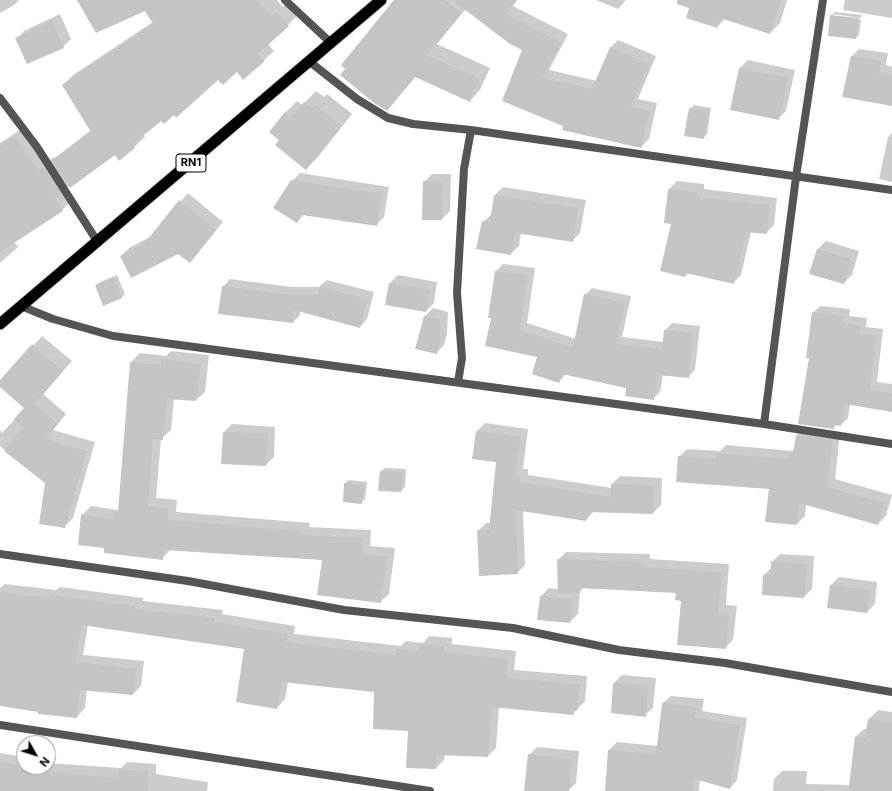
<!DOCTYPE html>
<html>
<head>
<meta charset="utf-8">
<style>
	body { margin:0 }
	#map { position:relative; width:892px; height:791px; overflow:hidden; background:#fff; font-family:Inter,sans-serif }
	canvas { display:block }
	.north { position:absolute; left:16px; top:735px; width:40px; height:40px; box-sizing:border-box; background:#fff; border:1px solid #999; border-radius:50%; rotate:129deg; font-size:11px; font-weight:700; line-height:16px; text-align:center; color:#000 }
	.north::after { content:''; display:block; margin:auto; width:14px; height:18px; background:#000; clip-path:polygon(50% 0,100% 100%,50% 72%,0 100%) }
</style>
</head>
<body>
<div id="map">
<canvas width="892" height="791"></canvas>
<div class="north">N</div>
</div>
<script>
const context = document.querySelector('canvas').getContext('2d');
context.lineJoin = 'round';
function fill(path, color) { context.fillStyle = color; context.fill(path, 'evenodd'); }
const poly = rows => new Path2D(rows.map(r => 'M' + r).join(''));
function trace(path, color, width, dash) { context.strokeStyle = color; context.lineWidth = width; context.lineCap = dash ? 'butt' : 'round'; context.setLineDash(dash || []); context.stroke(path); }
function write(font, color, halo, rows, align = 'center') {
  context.font = font + ' Inter,sans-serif'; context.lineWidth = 3.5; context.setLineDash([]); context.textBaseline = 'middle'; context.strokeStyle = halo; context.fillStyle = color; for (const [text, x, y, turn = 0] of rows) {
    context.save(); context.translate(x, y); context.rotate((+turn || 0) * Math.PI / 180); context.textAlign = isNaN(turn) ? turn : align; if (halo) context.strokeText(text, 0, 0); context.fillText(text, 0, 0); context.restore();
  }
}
fill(poly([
	[0,0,19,0,14,5,0,13],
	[78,0,277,0,283,7,287,3,298,15,268,44,274,51,264,60,218,79,174,113,161,120,143,135,145,137,120,160,115,154,69,185,66,188,73,199,62,210,14,241,18,247,0,263,0,143,26,126,49,161,54,157,55,158,91,130,63,85,73,75,153,22,146,9],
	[406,0,517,0,513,6,568,34,549,70,597,81,610,48,618,40,656,56,638,99,657,103,649,139,641,147,564,125,523,50,466,9,437,44,490,68,480,90,470,101,416,76,387,110],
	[596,0,626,0,618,9],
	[693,0,787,0,780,23,770,33,725,19,717,27],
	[845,0,892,0,892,18,843,10],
	[835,12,862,15,861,18,833,14,833,16,861,20,859,35,856,38,831,15],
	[60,14,71,39,63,47,17,39,24,31],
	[859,49,888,53,886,65,892,67,892,104,851,57],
	[748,60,795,70,786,111,778,119,731,109,740,68],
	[316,91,324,97,327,94,352,114,318,157,306,169,281,140,285,113,297,101,302,105],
	[694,105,711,108,707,134,703,138,690,109],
	[892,133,892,182,879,179,888,137],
	[300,173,389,187,384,217,376,225,304,214,297,222,292,181],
	[432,174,451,174,450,211,442,219,423,219,424,182],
	[677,181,704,184,704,189,777,198,774,225,766,233,751,232,741,275,733,283,688,273,685,276,672,223,669,189],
	[503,187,586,200,580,233,572,241,521,233,519,246,511,254,483,222,492,214,495,195],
	[188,193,223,222,190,262,178,253,121,256,129,248,150,237],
	[826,241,859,251,852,275,844,283,810,273,818,249],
	[503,264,535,268,527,323,576,339,585,295,592,288,631,296,622,337,664,342,665,330,672,323,700,326,695,370,688,377,663,375,660,392,653,399,627,388,566,374,559,382,539,356,492,318,489,317,496,271],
	[117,275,125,294,121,298,96,286,100,282],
	[398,275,437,282,434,303,426,311,390,283],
	[230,279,292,287,319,287,327,280,374,292,367,319,360,327,300,311,300,315,293,322,223,287],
	[820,306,850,309,849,316,867,318,866,327,883,329,877,382,892,384,892,411,850,404,848,418,841,425,837,424,833,428,810,357,813,313],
	[433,308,448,312,447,334,444,345,436,353,417,348,425,316],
	[42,336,72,361,43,394,66,414,53,430,95,442,73,518,64,527,46,483,0,446,0,430,2,433,25,408,0,386,0,382],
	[171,351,209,355,205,392,196,400,174,398,171,430,161,439,156,498,177,500,176,512,310,523,309,527,371,530,370,546,395,548,389,594,380,602,323,559,171,549,162,559,106,547,82,515,91,506,118,510,120,508,131,362,140,353,166,356],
	[485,423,528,429,523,469,528,469,528,475,612,488,612,484,620,476,662,478,661,505,653,513,594,511,586,520,523,510,525,565,517,573,478,531,486,523,491,523,497,461,477,431],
	[232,424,275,427,274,457,266,465,224,432],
	[805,427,840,433,835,479,892,495,886,516,878,524,806,504,805,516,797,524,770,488,679,457,687,449,720,451,726,445,792,451,795,448,797,435],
	[385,468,406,469,405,487,401,491,381,471],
	[349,480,367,482,365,499,361,503,345,483],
	[566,552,650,554,650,559,729,564,726,605,737,606,733,640,725,648,677,592,584,588,580,591,578,614,570,622,541,596,549,588,559,589,558,560],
	[780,554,814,556,812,589,804,597,764,575,772,567,772,562],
	[839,577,877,582,875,604,867,612,831,585],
	[5,584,56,590,60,587,143,598,143,601,223,610,222,614,295,626,294,634,401,646,406,641,423,643,429,636,452,638,452,644,516,651,514,670,587,676,585,701,573,714,499,707,496,748,488,756,445,754,444,760,436,768,409,730,375,691,288,682,285,699,277,708,245,648,88,625,83,655,144,661,141,686,133,694,87,689,85,708,77,717,0,705,0,588],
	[622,675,656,678,653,708,645,715,614,683],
	[671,696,704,699,702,711,747,718,737,780,730,788,700,779,699,791,606,791,609,750,617,742,658,746,663,703],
	[878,710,892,712,892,774,887,791,773,791,774,779,782,771,807,771,806,784,849,785,855,737,864,729,868,729,869,719],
	[537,747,579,751,576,783,568,791,525,791,529,755],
	[0,753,24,757,24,767,48,767,48,763,121,768,127,762,156,764,156,774,208,782,207,791,0,791]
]), '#0003');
fill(poly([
	[77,0,258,0,272,16,277,12,289,26,258,54,265,61,243,80,237,72,223,85,218,80,176,118,174,115,164,124,161,121,133,144,135,148,119,161,115,155,70,188,52,160,91,132,62,85,153,24,145,11,96,33],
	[394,0,445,0,461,13,427,55,480,79,470,102,415,77,387,111,374,103,340,75,345,69,341,65],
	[452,0,516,0,506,14,561,42,542,78,592,89,610,47,649,64,631,106,650,111,641,148,562,130,563,126,502,101,522,50,510,44],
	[677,0,781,0,770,34,720,18,717,28,686,18,689,8,677,4],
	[830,15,859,18,856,39,828,36],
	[52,21,64,48,27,64,15,38],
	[851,56,881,61,879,73,892,76,892,106,842,97],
	[739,68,788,78,779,120,730,110],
	[304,102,312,108,315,105,341,126,306,170,275,145,279,140,269,132,285,112,291,117],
	[689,108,708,112,704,139,684,136],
	[15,136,38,170,43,167,61,194,55,198,63,211,0,252,0,146],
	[291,180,382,194,377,226,302,215,297,223,273,208],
	[423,181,443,182,442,220,422,220],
	[668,189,697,192,696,197,770,205,767,234,746,232,734,284,686,273,685,277,660,271,671,224,664,223],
	[494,195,578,208,573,242,515,233,511,255,476,249,482,221,490,222],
	[179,200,216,230,190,263,178,254,131,278,120,256,144,244],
	[817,249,852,259,844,284,809,274],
	[495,271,528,275,520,330,573,347,584,294,625,303,616,344,662,349,664,330,693,333,689,378,658,375,654,400,625,396,626,388,562,374,559,383,532,374,537,357,485,346,491,318,488,318],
	[114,278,122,298,103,306,95,285],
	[389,283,430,290,426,312,385,305],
	[222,286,284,294,317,295,319,287,368,299,360,328,294,310,293,323,218,314],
	[812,312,843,316,842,323,860,325,859,334,876,336,870,389,892,393,892,412,845,404,841,426,834,425,834,429,798,424,809,358,806,358],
	[424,316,440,320,440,342,437,354,415,349],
	[32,344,63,371,35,404,58,424,45,439,87,451,65,528,39,524,45,483,4,451,23,427,14,419,24,408,0,387,0,380],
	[161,359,201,364,196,401,167,399,163,440,153,439,148,506,169,509,168,520,302,531,301,535,363,538,362,554,387,556,381,603,317,595,322,560,164,550,163,560,104,553,104,548,78,545,81,514,114,519,115,511,118,512,130,362,161,365],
	[476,431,521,437,515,476,521,477,520,482,611,497,611,484,654,485,653,514,588,512,586,521,515,510,518,574,479,576,477,530,489,530,496,462,472,459],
	[223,432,268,434,266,466,221,464],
	[796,435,833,440,827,487,885,503,878,525,799,503,797,525,765,522,769,489,676,482,678,456,716,459,717,453,789,459,789,453,793,453],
	[380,471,403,472,401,492,378,491],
	[344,483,364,485,362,504,343,502],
	[557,559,643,562,643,567,722,572,718,613,729,614,726,649,677,645,681,601,675,600,676,593,580,588,580,593,558,593],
	[771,561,807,564,804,598,762,595,763,575,771,575],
	[830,585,870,590,867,613,827,608],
	[0,592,50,598,51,595,135,606,135,609,215,618,214,622,288,634,286,642,396,655,397,649,419,651,420,644,444,646,444,652,508,659,506,678,580,684,577,710,574,710,573,715,492,707,488,757,437,755,436,769,406,768,408,731,373,729,374,692,282,682,277,709,236,702,244,649,81,625,76,662,136,669,133,695,80,690,77,718,38,714,38,712,0,706],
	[540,596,573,599,570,623,537,620],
	[613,683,648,686,646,717,611,713],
	[662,703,696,707,695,718,740,725,730,789,694,779,693,791,605,791,608,750,656,754],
	[868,719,892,722,892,791,849,791,855,737,865,738],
	[528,754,572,759,569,791,524,791],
	[0,762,19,765,19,769,118,778,118,770,149,771,147,791,0,791]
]), '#c4c4c4');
const trunk = poly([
	[0,324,381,0]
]);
trace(trunk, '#dbdbdb', 13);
trace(poly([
	[285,0,331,43],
	[310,62,357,99,388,118,413,124,471,130,892,190],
	[0,98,37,147,97,241],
	[21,306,53,319,113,336,764,424,892,444],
	[458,382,462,358,457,293,464,169,471,130],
	[764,424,796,177,823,0],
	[0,554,188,581,344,610,513,628,619,650,725,663,892,692],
	[0,725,430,791]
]), '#555', 8);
trace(trunk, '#000', 11);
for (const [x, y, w] of [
	[191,163,30]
]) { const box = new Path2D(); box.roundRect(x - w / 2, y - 9, w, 18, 3); context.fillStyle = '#fff'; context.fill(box); trace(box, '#000', 1); }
write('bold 11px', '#000', null, [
	["RN1",191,163]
]);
</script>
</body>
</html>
